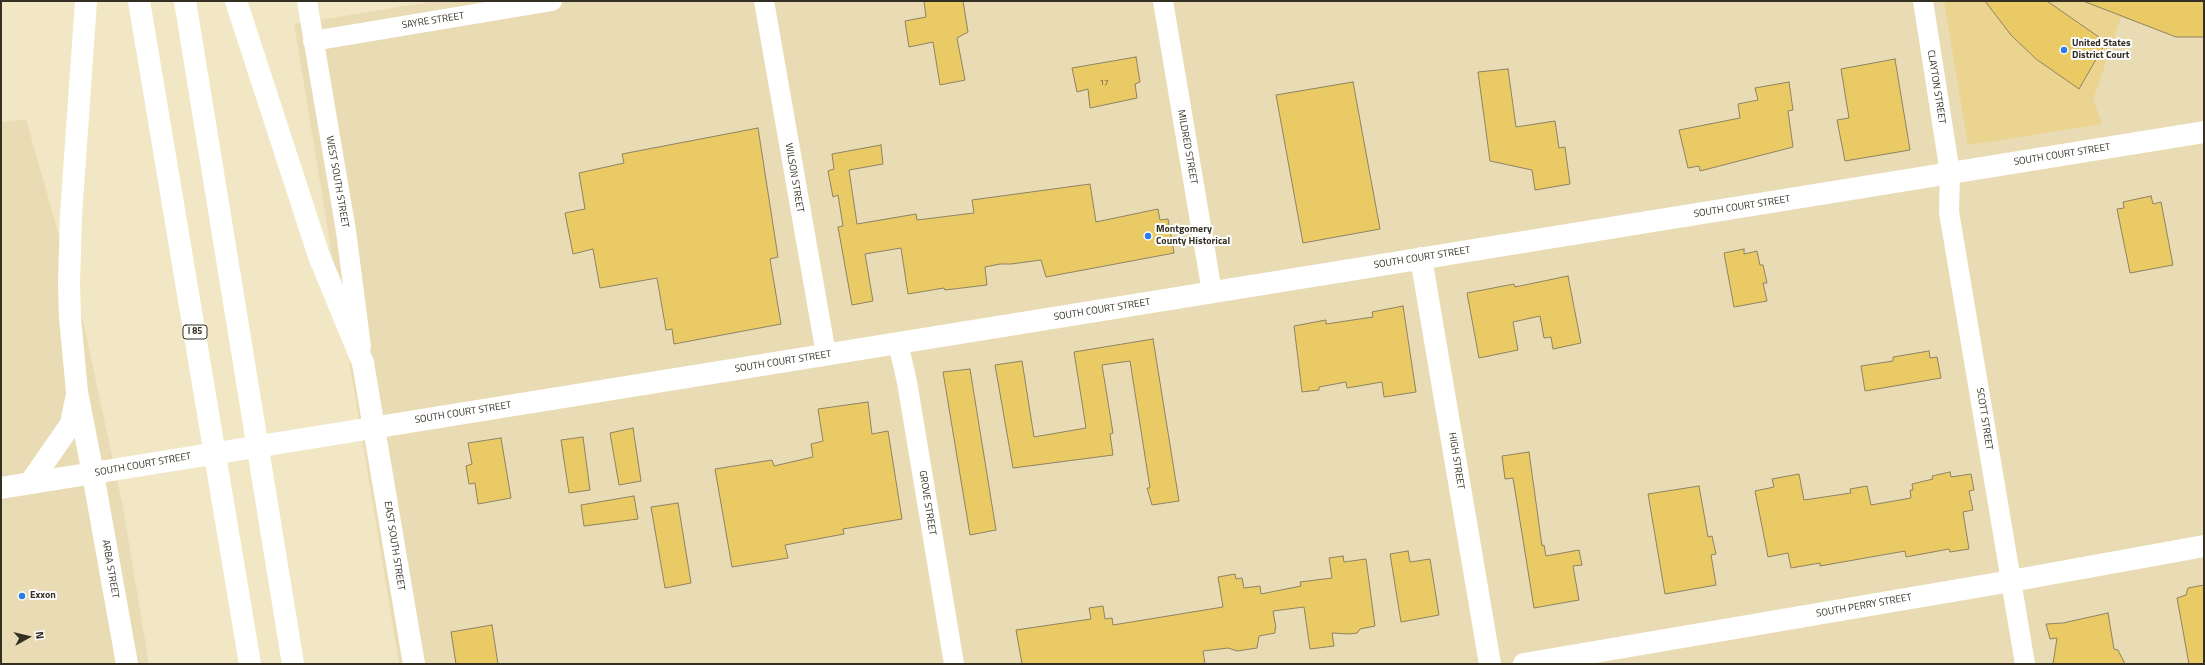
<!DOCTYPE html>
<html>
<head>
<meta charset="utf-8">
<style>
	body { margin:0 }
	#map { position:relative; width:2205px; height:665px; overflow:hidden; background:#f2e7c5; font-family:"Titillium Web",sans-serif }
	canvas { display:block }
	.frame { position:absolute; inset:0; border:2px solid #332f22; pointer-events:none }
	.north { position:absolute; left:8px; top:617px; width:40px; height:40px; -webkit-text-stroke:3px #fff; paint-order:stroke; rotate:82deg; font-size:11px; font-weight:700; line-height:16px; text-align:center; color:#332f22 }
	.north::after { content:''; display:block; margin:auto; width:14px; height:18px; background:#332f22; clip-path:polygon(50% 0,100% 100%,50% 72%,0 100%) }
</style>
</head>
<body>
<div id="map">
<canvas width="2205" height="665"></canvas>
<div class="frame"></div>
<div class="north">N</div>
</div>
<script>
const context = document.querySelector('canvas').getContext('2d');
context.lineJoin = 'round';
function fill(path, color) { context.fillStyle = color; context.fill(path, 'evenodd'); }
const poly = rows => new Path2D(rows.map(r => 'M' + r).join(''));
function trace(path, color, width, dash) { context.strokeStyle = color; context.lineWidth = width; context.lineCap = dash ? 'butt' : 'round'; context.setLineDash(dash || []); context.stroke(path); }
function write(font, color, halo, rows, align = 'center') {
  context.font = font + ' "Titillium Web",sans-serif'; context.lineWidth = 4; context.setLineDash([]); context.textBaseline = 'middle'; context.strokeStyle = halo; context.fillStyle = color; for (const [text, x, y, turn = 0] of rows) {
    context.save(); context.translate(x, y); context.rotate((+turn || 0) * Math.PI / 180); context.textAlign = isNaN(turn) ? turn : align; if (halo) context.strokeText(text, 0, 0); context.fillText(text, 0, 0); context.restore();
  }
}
fill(poly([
	[436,1,2204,1,2204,664,399,664,294,24],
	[26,119,83,321,123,507,149,664,1,664,1,122]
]), '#e9dbb3');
fill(poly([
	[1944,1,2204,1,2204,37,2176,37,2121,17,2093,100,2102,124,1968,145]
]), '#ead490');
const building = poly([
	[924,1,963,1,968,32,957,38,965,80,940,85,933,42,909,47,905,21,926,17,924,1],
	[1985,1,2047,1,2106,42,2079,89,2036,59,2011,35,1985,1],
	[2083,1,2204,1,2204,37,2176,37,2083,1],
	[1136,57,1140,82,1135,84,1137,98,1090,108,1088,89,1077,92,1072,68,1136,57],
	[1895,59,1910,150,1845,161,1837,120,1849,118,1841,69,1895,59],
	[1508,69,1516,127,1555,121,1559,148,1565,147,1570,184,1535,190,1532,170,1490,161,1478,72,1508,69],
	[1353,82,1380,229,1303,243,1276,95,1353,82],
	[1789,82,1793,110,1788,111,1793,147,1700,171,1699,166,1688,168,1679,130,1740,118,1738,104,1758,100,1755,88,1789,82],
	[758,128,778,257,770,259,781,324,674,344,672,329,666,330,657,278,600,288,593,249,573,254,565,213,585,209,579,173,624,163,622,154,758,128],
	[881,145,883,164,849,170,857,224,916,214,917,220,974,213,972,200,1090,184,1096,222,1158,209,1160,220,1168,219,1174,253,1046,277,1041,260,1011,264,1000,264,985,267,987,285,945,290,944,288,908,294,901,248,865,254,873,301,852,305,838,227,843,226,838,195,833,197,828,171,834,169,832,154,881,145],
	[2151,196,2153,204,2161,202,2173,265,2130,273,2117,209,2124,208,2123,202,2151,196],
	[1744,249,1744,254,1757,251,1760,265,1763,265,1767,283,1763,283,1767,301,1734,307,1724,253,1744,249],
	[1568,276,1581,343,1553,349,1551,337,1544,338,1540,316,1513,322,1518,350,1479,358,1467,293,1514,284,1515,287,1568,276],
	[1403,306,1416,392,1384,397,1382,382,1347,388,1346,382,1319,387,1319,390,1302,392,1294,326,1326,320,1326,324,1373,317,1372,312,1403,306],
	[1153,339,1179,501,1152,505,1147,488,1150,488,1130,361,1102,365,1113,433,1110,434,1113,455,1013,468,995,365,1022,361,1034,437,1086,428,1074,352,1153,339],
	[1929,351,1930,358,1937,357,1941,378,1865,391,1861,366,1893,361,1893,357,1929,351],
	[970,369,996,530,970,535,943,372,970,369],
	[868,402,872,434,888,431,902,519,843,529,844,534,785,545,788,558,732,567,715,469,772,460,774,466,813,457,811,444,823,441,818,409,868,402],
	[633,428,641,481,619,485,610,433,633,428],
	[583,437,590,490,569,493,561,440,583,437],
	[501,438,511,498,478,504,475,483,469,484,466,466,472,464,468,443,501,438],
	[1529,452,1542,546,1544,545,1546,556,1579,550,1582,565,1573,566,1579,600,1534,608,1513,478,1505,479,1502,456,1529,452],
	[1950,472,1951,477,1971,474,1974,490,1969,491,1973,510,1963,512,1969,549,1950,552,1949,549,1906,557,1905,551,1820,566,1820,563,1791,568,1788,553,1768,557,1755,491,1774,487,1772,479,1799,474,1804,500,1851,493,1850,489,1867,486,1871,505,1911,498,1910,490,1913,490,1912,484,1933,479,1932,476,1950,472],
	[1699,486,1708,537,1712,536,1716,554,1711,555,1716,585,1665,594,1648,494,1699,486],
	[634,496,638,519,584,526,581,505,634,496],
	[678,503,691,583,665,588,651,507,678,503],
	[1408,551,1410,562,1430,559,1439,615,1401,622,1390,554,1408,551],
	[1343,556,1344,562,1366,559,1375,626,1360,629,1357,633,1350,634,1332,633,1334,646,1310,649,1304,607,1273,611,1276,628,1275,628,1275,633,1259,636,1257,648,1237,651,1228,648,1203,651,1205,664,1022,664,1016,630,1091,619,1089,608,1103,606,1105,619,1112,618,1113,625,1223,607,1218,577,1235,574,1236,579,1242,578,1244,588,1260,586,1261,594,1301,586,1300,582,1332,578,1329,558,1343,556],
	[2204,585,2204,664,2189,664,2177,598,2186,595,2188,588,2204,585],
	[2108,613,2114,649,2118,650,2125,664,2053,664,2057,638,2050,639,2046,624,2063,623,2108,613],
	[492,625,498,664,456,664,451,632,492,625]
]);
fill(building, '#eaca65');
trace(building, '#8e8465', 1);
trace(poly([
	[307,1,346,231,361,347],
	[764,1,826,354],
	[1163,1,1212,292],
	[1923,1,1950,173,1949,212,2025,664],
	[313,41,552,1],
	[898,343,907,382,954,664]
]), '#fff', 20);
trace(poly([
	[1421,258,1490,664],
	[363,363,414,664],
	[93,474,127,664],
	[1,488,2204,132],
	[1524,664,2011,581,2204,546]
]), '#fff', 22);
trace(poly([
	[86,1,71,215,69,282,70,318,77,392,93,474],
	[139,1,250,664],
	[185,1,293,664],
	[236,1,319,256,363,363],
	[30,483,71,424,76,399]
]), '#fff', 22);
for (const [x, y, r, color] of [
	[2064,50,4,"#2c7ce8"],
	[1148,236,4,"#2c7ce8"],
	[22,596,4,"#2c7ce8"]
]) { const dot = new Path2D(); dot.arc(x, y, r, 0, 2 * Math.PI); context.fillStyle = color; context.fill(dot); trace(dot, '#fff', 1.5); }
write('8px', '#615633', null, [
	["17",1104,83]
]);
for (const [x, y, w] of [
	[195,332,24]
]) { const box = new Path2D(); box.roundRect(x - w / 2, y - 7, w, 14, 3); context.fillStyle = '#fff'; context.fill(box); trace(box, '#332f22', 1); }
write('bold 9px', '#332f22', null, [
	["I 85",195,332]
]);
write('10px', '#332f22', '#fff', [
	["SAYRE STREET",433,21,-9],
	["CLAYTON STREET",1936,87,81],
	["MILDRED STREET",1187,147,80],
	["SOUTH COURT STREET",2062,155,-9],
	["WILSON STREET",794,178,80],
	["WEST SOUTH STREET",337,182,80],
	["SOUTH COURT STREET",1742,207,-9],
	["SOUTH COURT STREET",1422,258,-9],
	["SOUTH COURT STREET",1102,310,-9],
	["SOUTH COURT STREET",783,362,-9],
	["SOUTH COURT STREET",463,413,-9],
	["SCOTT STREET",1984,419,81],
	["HIGH STREET",1456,461,81],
	["SOUTH COURT STREET",143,465,-10],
	["GROVE STREET",927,503,81],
	["EAST SOUTH STREET",394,546,81],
	["ARBA STREET",110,569,80],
	["SOUTH PERRY STREET",1864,606,-10]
]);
write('bold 10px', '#332f22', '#fff', [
	["United States",2072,44],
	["District Court",2072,56],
	["Montgomery",1156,230],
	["County Historical",1156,242],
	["Exxon",30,596]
], 'left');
</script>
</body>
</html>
